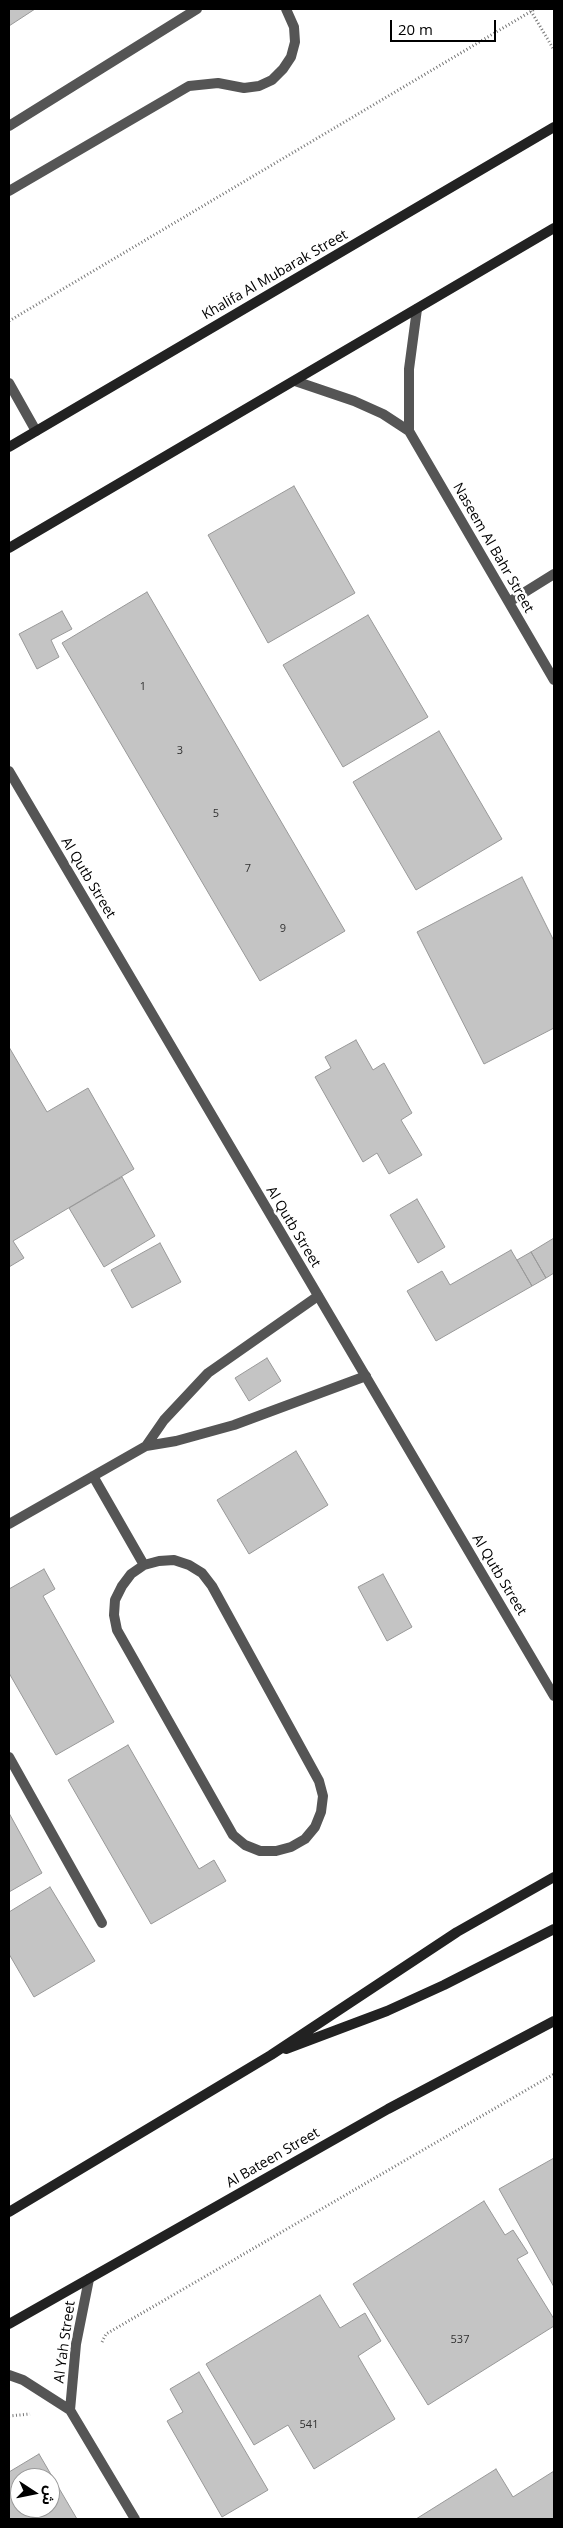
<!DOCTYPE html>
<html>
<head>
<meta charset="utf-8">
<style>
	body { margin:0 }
	#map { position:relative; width:563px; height:2528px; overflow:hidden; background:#fff; font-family:"Open Sans","Noto Sans Arabic",sans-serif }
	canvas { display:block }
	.frame { position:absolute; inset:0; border:10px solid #000; pointer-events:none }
	.north { position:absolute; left:10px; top:2468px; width:50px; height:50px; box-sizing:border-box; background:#fff; border:1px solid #999; border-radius:50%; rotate:101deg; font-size:14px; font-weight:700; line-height:20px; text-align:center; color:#000 }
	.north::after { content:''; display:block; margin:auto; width:18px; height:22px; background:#000; clip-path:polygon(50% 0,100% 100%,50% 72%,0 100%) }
	.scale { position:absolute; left:390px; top:20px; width:106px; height:22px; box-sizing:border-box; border:2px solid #000; border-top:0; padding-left:6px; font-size:15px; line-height:18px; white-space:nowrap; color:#000; -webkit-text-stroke:4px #fff; paint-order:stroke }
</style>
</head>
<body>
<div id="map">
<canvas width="563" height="2528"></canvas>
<div class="frame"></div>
<div class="north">ش</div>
<div class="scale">20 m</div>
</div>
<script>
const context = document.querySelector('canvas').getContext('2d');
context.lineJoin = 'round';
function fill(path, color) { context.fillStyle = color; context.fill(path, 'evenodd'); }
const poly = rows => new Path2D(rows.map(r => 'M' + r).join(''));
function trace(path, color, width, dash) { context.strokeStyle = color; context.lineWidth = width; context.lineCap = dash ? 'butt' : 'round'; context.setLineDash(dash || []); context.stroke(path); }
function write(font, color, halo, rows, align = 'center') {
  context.font = font + ' "Open Sans",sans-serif'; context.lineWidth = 5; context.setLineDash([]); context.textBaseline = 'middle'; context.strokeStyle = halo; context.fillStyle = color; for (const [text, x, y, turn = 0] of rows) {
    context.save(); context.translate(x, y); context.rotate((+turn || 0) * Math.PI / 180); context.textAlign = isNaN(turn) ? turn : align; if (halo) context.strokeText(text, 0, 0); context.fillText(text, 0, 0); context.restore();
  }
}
const building = poly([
	[9,9,35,9,9,26,9,9],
	[294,486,355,593,268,643,208,535,294,486],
	[147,592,345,931,260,981,62,643,147,592],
	[62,611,72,629,51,640,59,657,37,669,19,634,62,611],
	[368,615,428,717,343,767,283,665,368,615],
	[439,731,502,839,416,890,353,782,439,731],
	[522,877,554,941,554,1028,484,1064,417,932,522,877],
	[356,1040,373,1070,384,1063,412,1113,401,1120,422,1155,389,1174,377,1153,363,1162,315,1077,331,1068,325,1057,356,1040],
	[9,1047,47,1112,88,1088,134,1169,13,1241,24,1258,9,1267,9,1047],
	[122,1177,155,1236,104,1267,69,1208,122,1177],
	[417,1199,445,1247,418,1263,390,1215,417,1199],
	[554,1238,554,1273,546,1278,531,1252,554,1238],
	[160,1243,181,1282,132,1308,111,1270,160,1243],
	[511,1250,532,1286,436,1341,407,1291,442,1271,450,1285,511,1250],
	[531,1252,546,1278,532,1286,517,1260,531,1252],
	[267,1358,281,1381,249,1401,235,1378,267,1358],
	[296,1451,328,1505,249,1554,217,1500,296,1451],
	[44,1569,55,1589,43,1596,114,1722,56,1755,9,1673,9,1589,44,1569],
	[383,1574,412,1627,387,1641,358,1587,383,1574],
	[128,1745,199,1869,214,1860,226,1881,151,1924,68,1780,128,1745],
	[9,1813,42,1873,9,1892,9,1813],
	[50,1887,95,1961,34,1997,9,1954,9,1912,50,1887],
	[554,2158,554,2287,499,2189,554,2158],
	[484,2201,505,2235,513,2230,528,2253,517,2259,554,2319,554,2326,428,2405,353,2284,484,2201],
	[320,2295,340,2328,365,2313,381,2341,358,2356,395,2419,314,2469,288,2425,254,2445,206,2364,320,2295],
	[199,2372,268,2490,222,2517,167,2421,183,2412,170,2389,199,2372],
	[39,2454,77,2519,9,2519,9,2472,39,2454],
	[20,2478,50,2478,50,2508,20,2508,20,2478],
	[496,2469,513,2497,554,2471,554,2519,416,2519,496,2469]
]);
fill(building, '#c4c4c4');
trace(building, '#999', 1);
trace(poly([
	[531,11,554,50],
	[9,321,535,9],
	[102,2342,106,2334,554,2074],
	[9,2416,30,2414]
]), '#777', 3, [1, 2.5]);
trace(poly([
	[9,126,197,9],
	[9,191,189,86,218,83,244,88,259,86,272,80,283,69,291,57,295,42,294,27,286,9],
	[9,383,36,431],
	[146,1446,164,1420,208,1373,318,1296],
	[93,1476,144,1565],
	[9,1524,146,1446,176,1441,234,1425,366,1376],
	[174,1560,189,1565,202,1573,212,1586,319,1781,323,1796,321,1812,315,1827,305,1839,291,1847,276,1851,260,1851,245,1845,233,1835,117,1630,114,1615,115,1600,122,1586,131,1574,144,1565,159,1561,174,1560],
	[9,1757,102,1923]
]), '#555', 10);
trace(poly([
	[295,381,354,401,383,414,409,431,554,680],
	[409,431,409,369,417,309],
	[509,602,554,574],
	[9,771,554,1696],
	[9,2375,23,2380,70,2410,135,2519],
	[70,2410,76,2344,89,2279]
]), '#555', 10);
trace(poly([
	[9,447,554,127],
	[9,548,554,228],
	[286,2049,387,2011,444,1985,554,1929],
	[9,2212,271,2055,457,1932,554,1877],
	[9,2324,388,2109,554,2021]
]), '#222', 10);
write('11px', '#313131', null, [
	["1",143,687],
	["3",180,751],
	["5",216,814],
	["7",248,869],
	["9",283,929],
	["537",460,2340],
	["541",309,2425]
]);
write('14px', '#000', '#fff', [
	["Khalifa Al Mubarak Street",275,275,-30],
	["Naseem Al Bahr Street",493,548,60],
	["Al Qutb Street",88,878,59],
	["Al Qutb Street",293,1227,59],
	["Al Qutb Street",499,1575,59],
	["Al Bateen Street",273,2158,-30],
	["Al Yah Street",65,2342,-82]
]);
</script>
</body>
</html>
